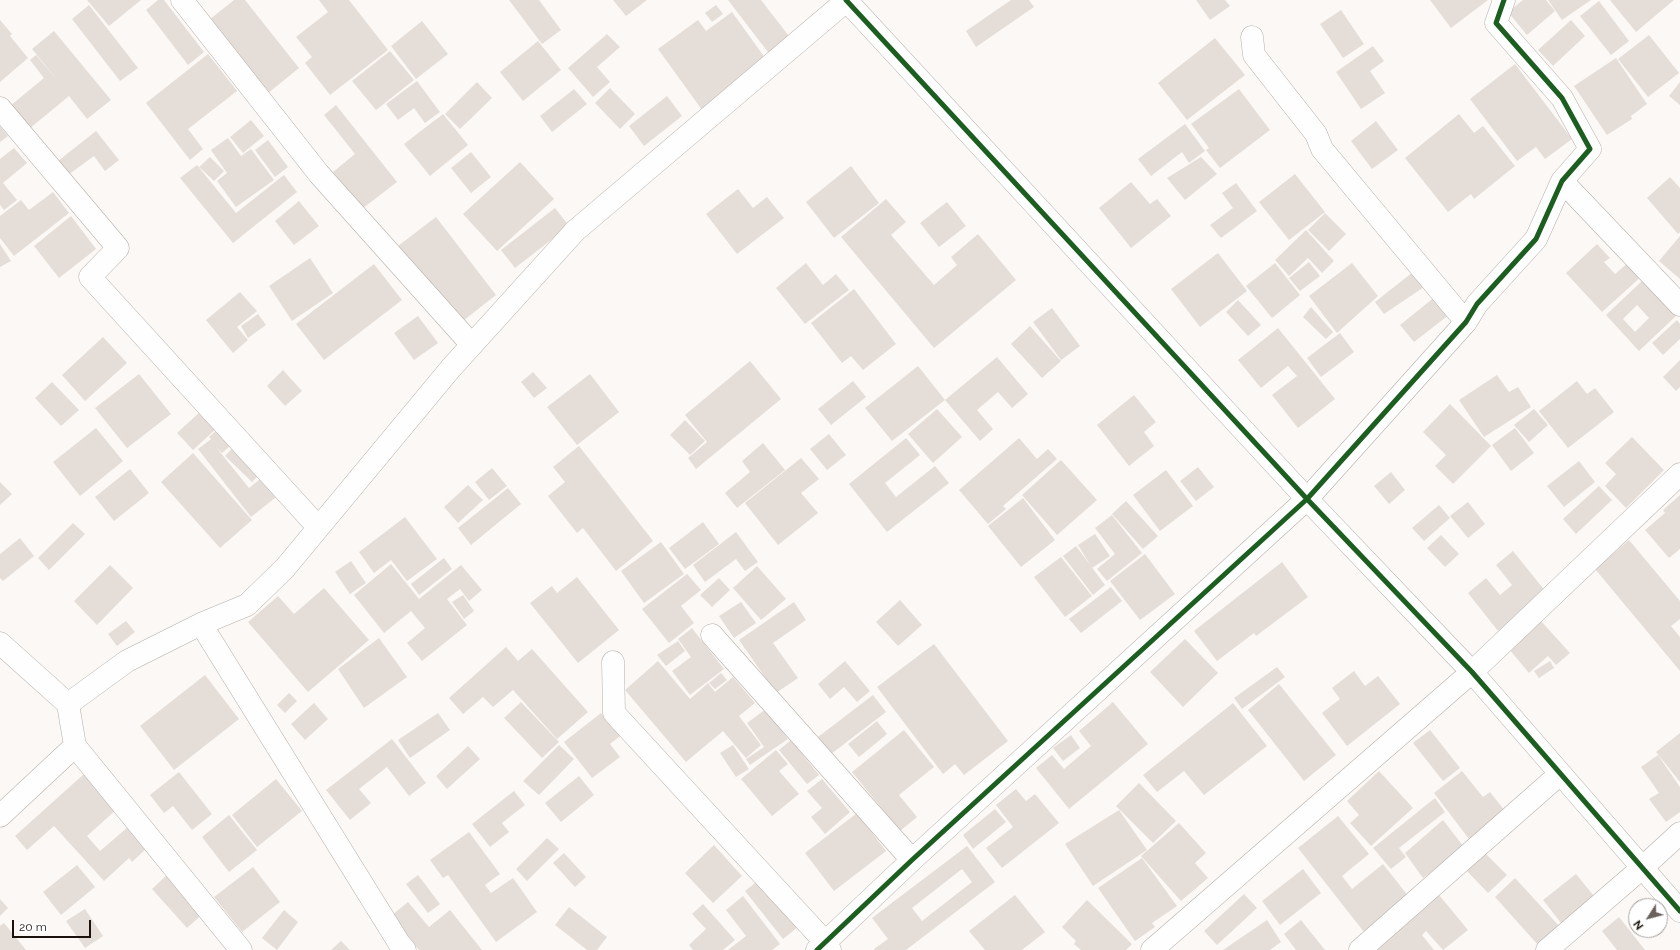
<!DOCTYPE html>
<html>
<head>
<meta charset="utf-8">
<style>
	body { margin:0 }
	#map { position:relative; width:1680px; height:950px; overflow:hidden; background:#fbf8f5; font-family:Raleway,sans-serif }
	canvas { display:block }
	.north { position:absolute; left:1628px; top:898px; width:40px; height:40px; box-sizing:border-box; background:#fff; border:1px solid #a4a09d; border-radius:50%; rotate:234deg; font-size:11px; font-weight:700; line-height:16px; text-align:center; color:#1c120b }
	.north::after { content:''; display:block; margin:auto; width:14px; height:18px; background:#6a625d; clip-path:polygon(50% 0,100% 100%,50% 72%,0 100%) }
	.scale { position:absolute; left:12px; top:920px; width:79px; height:18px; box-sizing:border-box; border:2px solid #1c120b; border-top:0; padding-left:5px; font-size:12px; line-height:14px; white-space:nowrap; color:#1c120b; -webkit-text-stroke:3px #fff; paint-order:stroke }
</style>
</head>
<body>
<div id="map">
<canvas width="1680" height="950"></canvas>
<div class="north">N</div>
<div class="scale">20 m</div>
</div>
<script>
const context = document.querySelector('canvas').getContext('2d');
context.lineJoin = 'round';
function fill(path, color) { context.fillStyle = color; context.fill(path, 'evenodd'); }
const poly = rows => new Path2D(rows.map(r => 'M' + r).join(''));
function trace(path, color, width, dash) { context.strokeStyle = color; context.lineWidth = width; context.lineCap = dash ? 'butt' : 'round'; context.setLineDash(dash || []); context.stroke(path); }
fill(poly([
	[87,0,141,0,109,26],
	[158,0,164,0,204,52,188,65,146,10],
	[234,0,245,0,299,68,267,94,209,20],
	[319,0,349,0,388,50,330,95,305,63,312,57,296,37,328,12],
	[509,0,539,0,561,30,542,44],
	[613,0,647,0,626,16],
	[728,0,761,0,792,40,771,56],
	[1011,0,1029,0,1034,7,976,47,966,31],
	[1196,0,1225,0,1230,6,1210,20],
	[1430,0,1488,0,1451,28],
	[1523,0,1546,0,1555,11,1527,35,1508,12],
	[1548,0,1591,0,1562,20],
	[1610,0,1674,0,1636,32],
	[1599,1,1629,41,1611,55,1580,16],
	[89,5,138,68,120,81,72,19],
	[716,5,723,14,712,22,705,13],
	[1341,10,1364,44,1343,58,1320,24],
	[732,12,768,62,702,110,658,49,698,20,706,31],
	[0,20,12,34,10,36,28,58,0,82],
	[1571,20,1585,36,1553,66,1538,50],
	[422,21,448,54,416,79,391,46],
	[54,31,111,100,87,119,69,96,29,129,10,106,44,78,30,60,36,55,58,81,32,49],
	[607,34,620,47,597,67,610,82,593,97,568,68],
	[1649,35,1679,73,1648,97,1618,59],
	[1215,38,1245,75,1187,120,1158,83],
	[538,41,561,70,523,101,500,72],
	[1373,46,1384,61,1370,71,1385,93,1361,109,1336,72],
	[390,51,414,80,376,110,352,81],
	[208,54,237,91,188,129,203,149,190,160,146,103],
	[1616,58,1647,104,1631,116,1632,119,1607,135,1574,86],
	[1515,64,1572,139,1545,159,1536,147,1517,161,1470,99],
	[417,81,440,112,425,123,414,108,398,120,386,104],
	[477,82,492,98,460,129,445,114],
	[1680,82,1680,105,1669,96],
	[610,88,635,114,620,129,595,103],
	[574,89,587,104,552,132,540,116],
	[1239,89,1270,130,1220,168,1206,150,1209,148,1191,124],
	[667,96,682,116,644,146,629,126],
	[336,105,397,182,362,209,333,172,355,154,324,115],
	[443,114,468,145,430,176,404,144],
	[1459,114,1474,133,1483,126,1515,166,1474,199,1471,194,1448,212,1405,158],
	[251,120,264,136,243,153,230,137],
	[1376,121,1398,150,1372,169,1351,141],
	[1185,124,1205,151,1189,163,1182,152,1151,176,1138,159],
	[0,126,8,136,0,142],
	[96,131,119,160,105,171,94,156,68,175,58,161],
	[228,138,241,156,251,149,274,180,236,207,217,181,227,173,211,150],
	[268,140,288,167,275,177,255,150],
	[14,148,27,163,3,183,17,200,4,210,0,205,0,159],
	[471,152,491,177,471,193,451,168],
	[210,157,224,171,214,181,199,167],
	[1201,157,1217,174,1185,200,1167,178],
	[520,162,554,199,497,251,463,214],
	[197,165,236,213,284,175,297,192,233,243,180,178],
	[851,166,879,203,834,238,806,202],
	[1295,174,1325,212,1289,240,1259,202],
	[1670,177,1680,188,1680,232,1678,234,1647,198],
	[1131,182,1150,204,1157,199,1171,216,1131,248,1099,208],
	[1236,183,1257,211,1221,238,1210,225,1233,208,1222,193],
	[738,189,753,208,767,197,784,218,737,254,706,214],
	[53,192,69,213,14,256,0,238,0,216,21,200,29,210],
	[886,199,906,222,891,235,934,285,957,265,951,257,978,234,1016,280,934,348,841,237],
	[299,201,319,226,294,245,275,221],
	[947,202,966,226,939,247,920,223],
	[555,208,569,226,515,268,501,250],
	[1325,213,1346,234,1329,251,1308,230],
	[71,216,96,249,59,278,34,246],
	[436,217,496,295,459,324,398,246],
	[1306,230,1334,261,1322,273,1308,258,1289,276,1275,260],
	[1680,236,1680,279,1659,261],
	[0,244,11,261,0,267],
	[1597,244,1610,258,1604,262,1615,274,1630,261,1643,275,1602,312,1566,273],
	[1218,253,1247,291,1200,327,1171,289],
	[310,258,333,293,292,321,269,286],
	[1309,262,1320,276,1300,291,1289,278],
	[806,263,823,285,836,274,849,290,805,324,776,288],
	[1275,263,1300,295,1272,318,1246,286],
	[1352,263,1378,296,1337,333,1309,296],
	[374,264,402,300,324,360,296,324],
	[1413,272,1424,287,1384,314,1375,302],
	[1643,280,1676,316,1639,351,1606,315],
	[1637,305,1649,318,1635,332,1623,319],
	[854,289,896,344,863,370,851,356,842,363,811,323],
	[240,292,257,311,237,327,248,340,233,353,206,320],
	[1436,296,1450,314,1414,342,1400,325],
	[1238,300,1261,325,1248,336,1226,312],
	[1311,307,1333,332,1326,339,1303,317],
	[1052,308,1080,346,1061,360,1033,322],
	[258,314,266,325,248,338,241,326],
	[418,316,438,343,414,360,394,333],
	[1677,320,1680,324,1680,339,1663,355,1652,343],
	[1030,326,1061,361,1042,378,1011,344],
	[1278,328,1335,399,1298,428,1272,395,1297,376,1288,366,1261,388,1238,360],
	[1340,333,1354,352,1321,377,1307,358],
	[103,337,127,363,85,401,62,375],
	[997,357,1028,394,1012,408,998,392,977,410,993,429,980,441,945,400],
	[1680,360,1680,387,1676,391,1663,377],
	[750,361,781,399,696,469,688,458,707,442,685,415],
	[918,366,945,400,892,441,865,408],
	[283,370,302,391,285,406,267,386],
	[533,372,547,388,534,398,521,382],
	[139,374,171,414,127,448,95,408],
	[590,374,619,412,577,445,547,407],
	[1497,375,1509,392,1518,387,1531,407,1484,437,1459,400],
	[853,381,866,397,831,425,818,409],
	[1577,381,1587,394,1595,388,1614,412,1568,448,1539,411],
	[52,382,79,410,61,426,35,398],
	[1134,395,1156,422,1144,432,1154,446,1129,466,1097,425],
	[1450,404,1491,446,1453,484,1435,466,1446,455,1423,432],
	[937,409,962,437,933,463,908,434],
	[1534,409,1548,425,1529,442,1514,425],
	[201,411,217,428,193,450,177,433],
	[685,420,705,441,690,455,670,435],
	[224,424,237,440,222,453,216,447,249,488,265,475,280,494,251,517,198,449,211,439,209,437],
	[96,428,123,461,80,496,53,462],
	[1515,428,1534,453,1511,471,1492,445],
	[829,434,846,455,827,470,810,449],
	[1632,437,1664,470,1626,508,1605,486,1616,474,1605,463],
	[906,438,920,455,885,483,896,497,935,466,949,483,887,532,849,484],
	[1019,438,1037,459,1048,449,1057,459,1003,506,1006,509,988,524,959,490],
	[763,443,785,470,737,508,725,493,750,472,742,461],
	[236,444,263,471,252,482,225,456],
	[579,446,653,541,616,571,583,528,577,533,548,496,565,482,553,467],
	[193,453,252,520,220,548,161,482],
	[801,458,819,479,801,493,818,513,778,545,745,503],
	[1061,460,1097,500,1057,535,1022,495],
	[1579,461,1595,482,1564,507,1547,486],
	[1198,467,1214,487,1196,501,1180,481],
	[492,468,507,486,489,500,475,482],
	[130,469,149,493,114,521,95,497],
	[1166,470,1193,506,1160,531,1133,495],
	[1391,472,1405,490,1389,504,1374,486],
	[0,482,12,494,0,505],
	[468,485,483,500,458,523,444,507],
	[1599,486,1612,500,1576,534,1563,519],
	[508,488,521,504,471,545,458,528],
	[1680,495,1680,549,1669,558,1645,530,1665,513,1663,510],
	[1023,498,1055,540,1021,567,988,526],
	[1126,501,1158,536,1143,549,1112,514],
	[1468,502,1485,524,1468,538,1450,516],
	[1439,505,1450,518,1424,541,1412,528],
	[1112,515,1142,553,1107,581,1097,569,1115,554,1095,528],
	[405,517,437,559,407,581,391,560,374,573,359,552],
	[703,522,719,544,685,569,669,548],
	[73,523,85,534,49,570,38,558],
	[736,532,758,562,745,571,736,559,705,582,693,565],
	[1095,534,1110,556,1092,568,1078,545],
	[1441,535,1459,554,1445,567,1427,548],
	[20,538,34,556,3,581,0,578,0,554],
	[1629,540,1680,601,1680,619,1671,626,1680,637,1680,671,1595,569],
	[661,542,684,574,644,603,621,571],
	[1076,546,1105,585,1093,595,1063,556],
	[1513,551,1546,592,1498,631,1468,593,1486,578,1500,595,1512,585,1496,565],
	[1145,554,1175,594,1140,620,1110,581],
	[1061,557,1092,596,1065,617,1034,577],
	[444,558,452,569,419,595,411,584],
	[351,561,366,583,350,594,335,572],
	[1282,562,1308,597,1256,636,1254,633,1217,661,1194,631],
	[391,564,419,599,461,565,482,590,469,601,460,589,447,599,467,625,422,661,407,643,425,628,411,611,384,633,354,595],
	[110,565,133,588,97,625,74,601],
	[757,566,786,599,761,620,733,588],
	[687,574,701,590,681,606,694,623,669,643,642,609],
	[577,577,619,630,578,663,530,603,552,586,557,593],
	[719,578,730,590,712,607,700,595],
	[1111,587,1122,601,1081,633,1069,619],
	[324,588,369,640,308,692,248,622,278,596,294,614],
	[463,595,474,611,464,619,452,602],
	[900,600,922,625,898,646,876,622],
	[741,602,756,623,734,638,719,616],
	[794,602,806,620,773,643,798,678,776,693,739,640],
	[126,621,135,632,117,646,108,634],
	[1541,621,1570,653,1556,665,1548,656,1529,673,1509,649],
	[692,628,724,669,690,695,672,671,691,657,678,639],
	[379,638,407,677,364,708,338,669],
	[1185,639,1218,673,1183,707,1150,672],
	[678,641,685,651,666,666,657,655],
	[934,644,1008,741,964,775,955,764,943,774,877,687],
	[506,647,518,661,532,649,588,712,557,739,513,690,493,707,483,697,463,714,449,698],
	[658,661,690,699,708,683,715,692,733,677,755,703,739,716,761,745,746,758,723,731,686,762,625,690],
	[845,661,870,691,857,702,844,687,830,699,818,684],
	[1550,661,1554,668,1539,678,1534,671],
	[1277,667,1285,677,1242,709,1234,698],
	[1354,671,1365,686,1378,676,1400,704,1347,746,1322,713,1340,699,1332,688],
	[721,673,727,680,715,689,709,683],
	[205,675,239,719,174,770,140,726],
	[1279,684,1336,755,1304,781,1248,710],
	[289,693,297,701,285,713,277,705],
	[873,695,886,712,831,754,818,737],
	[521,702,559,742,542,758,504,718],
	[1113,702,1148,744,1069,809,1036,768,1052,755,1064,769,1091,746,1079,731],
	[314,703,328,719,305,740,291,724],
	[1233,703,1267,746,1204,795,1184,771,1157,792,1143,775],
	[766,709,788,739,750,765,746,759,764,747,747,723],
	[438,713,450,730,410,758,398,740],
	[601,713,620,736,610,744,620,757,592,778,564,742],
	[877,721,887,734,859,757,848,744],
	[904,730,934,767,899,795,917,817,900,831,852,772],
	[1430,730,1460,768,1443,781,1413,743],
	[1680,733,1680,782,1656,752],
	[1071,735,1080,748,1063,761,1053,748],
	[392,739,426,783,409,796,387,767,359,789,371,803,350,820,326,790],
	[791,740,819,775,807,784,779,750],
	[559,745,574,759,539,795,523,781],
	[733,745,749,769,736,777,720,753],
	[468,746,480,759,447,789,436,776],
	[776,750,788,764,779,771,799,794,772,816,741,779],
	[1658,755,1680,787,1680,812,1666,822,1649,799,1659,793,1641,767],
	[1379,771,1413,808,1371,846,1350,823,1359,815,1347,801],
	[1462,771,1483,797,1490,792,1505,811,1469,839,1434,793],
	[179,772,212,814,192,830,173,806,164,813,150,795],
	[84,774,116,810,87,836,100,851,128,827,147,848,132,862,129,858,104,881,54,826,27,850,15,836],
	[579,776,594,795,561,822,545,803],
	[276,779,302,811,257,847,232,815],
	[822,779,850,812,825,834,811,817,822,808,807,791],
	[1139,783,1176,821,1153,843,1116,806],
	[1016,789,1026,801,1035,794,1059,823,1002,868,986,848,1013,827,996,805],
	[514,791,525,805,502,823,509,832,490,847,472,824],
	[1435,798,1445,812,1399,848,1406,857,1391,869,1373,848],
	[995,809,1006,822,973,849,963,835],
	[1119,810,1147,850,1093,886,1065,844],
	[857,813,886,851,834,891,805,853],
	[229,815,257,850,229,872,202,837],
	[1338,816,1369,854,1342,876,1352,889,1383,864,1409,897,1364,932,1298,848],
	[1443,820,1464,847,1423,878,1405,853],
	[1179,823,1206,853,1195,863,1208,878,1181,901,1141,856],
	[469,832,500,874,485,885,491,893,513,878,537,912,496,942,448,875,443,878,430,860],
	[547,838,559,849,527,881,516,869],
	[714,845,742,876,713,903,685,873],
	[967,846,995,882,906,950,875,950,874,949,888,939,872,918],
	[962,869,972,882,922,921,912,908],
	[564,853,586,877,575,887,553,863],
	[1485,853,1507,875,1488,893,1467,871],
	[1142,858,1177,906,1152,923,1155,927,1135,941,1098,888],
	[77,865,95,887,61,915,43,892],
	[253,867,280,902,242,932,214,897],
	[1303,869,1321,893,1280,925,1262,901],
	[170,872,205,912,187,928,152,889],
	[1576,874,1598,901,1565,928,1543,900],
	[418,875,440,904,428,913,406,884],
	[1515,878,1560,927,1539,946,1495,897],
	[760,879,798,927,783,939,745,891],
	[1244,894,1257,908,1217,945,1204,931],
	[1015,895,1045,932,1022,950,985,950,969,931],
	[1439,895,1468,930,1443,950,1426,931,1422,935,1434,950,1372,950],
	[743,896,780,944,772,950,728,950,746,936,726,910],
	[0,899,8,908,0,916],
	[1087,900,1132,944,1126,950,1081,950,1074,944,1076,941,1062,927],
	[408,902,429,927,450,910,482,950,419,950,391,916],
	[703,904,735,940,723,950,693,950,689,945,706,929,692,914],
	[569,907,607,937,597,950,587,950,555,925],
	[85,909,103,936,85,948,66,921],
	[284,910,298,922,277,950,262,938],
	[1619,917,1645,950,1617,950,1602,931],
	[1267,920,1281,942,1270,950,1223,950],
	[1301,920,1325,950,1296,950,1284,934],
	[4,923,26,950,0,950,0,926],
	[341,941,350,950,331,950]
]), '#e5ded8');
const minor = poly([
	[182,0,319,174,472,345],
	[846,0,1307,499,1472,672,1680,911],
	[1252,37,1254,55,1316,134,1322,149,1466,322],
	[0,108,118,248,90,277,318,527],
	[1562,181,1680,305],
	[201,624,399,943,405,950],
	[712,635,912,860],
	[0,643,68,704,75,746,241,950],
	[613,662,614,713,826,943,830,950],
	[68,704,127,661,201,624,247,605,285,568,451,368,575,231,846,1],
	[0,816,75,746],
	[817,950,912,860,1307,499,1466,322,1477,304,1536,239,1562,181,1590,149,1562,98,1496,23,1504,0],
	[1152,950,1472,672,1680,474],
	[1360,950,1560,774],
	[1547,950,1642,868,1680,833]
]);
trace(minor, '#b6afaa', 23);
trace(minor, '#fefefe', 22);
trace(poly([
	[846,0,1307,499,1472,672,1680,911],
	[817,950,912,860,1307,499,1466,322,1477,304,1536,239,1562,181,1590,149,1562,98,1496,23,1504,0]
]), '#1b5e20', 5);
</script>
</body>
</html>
